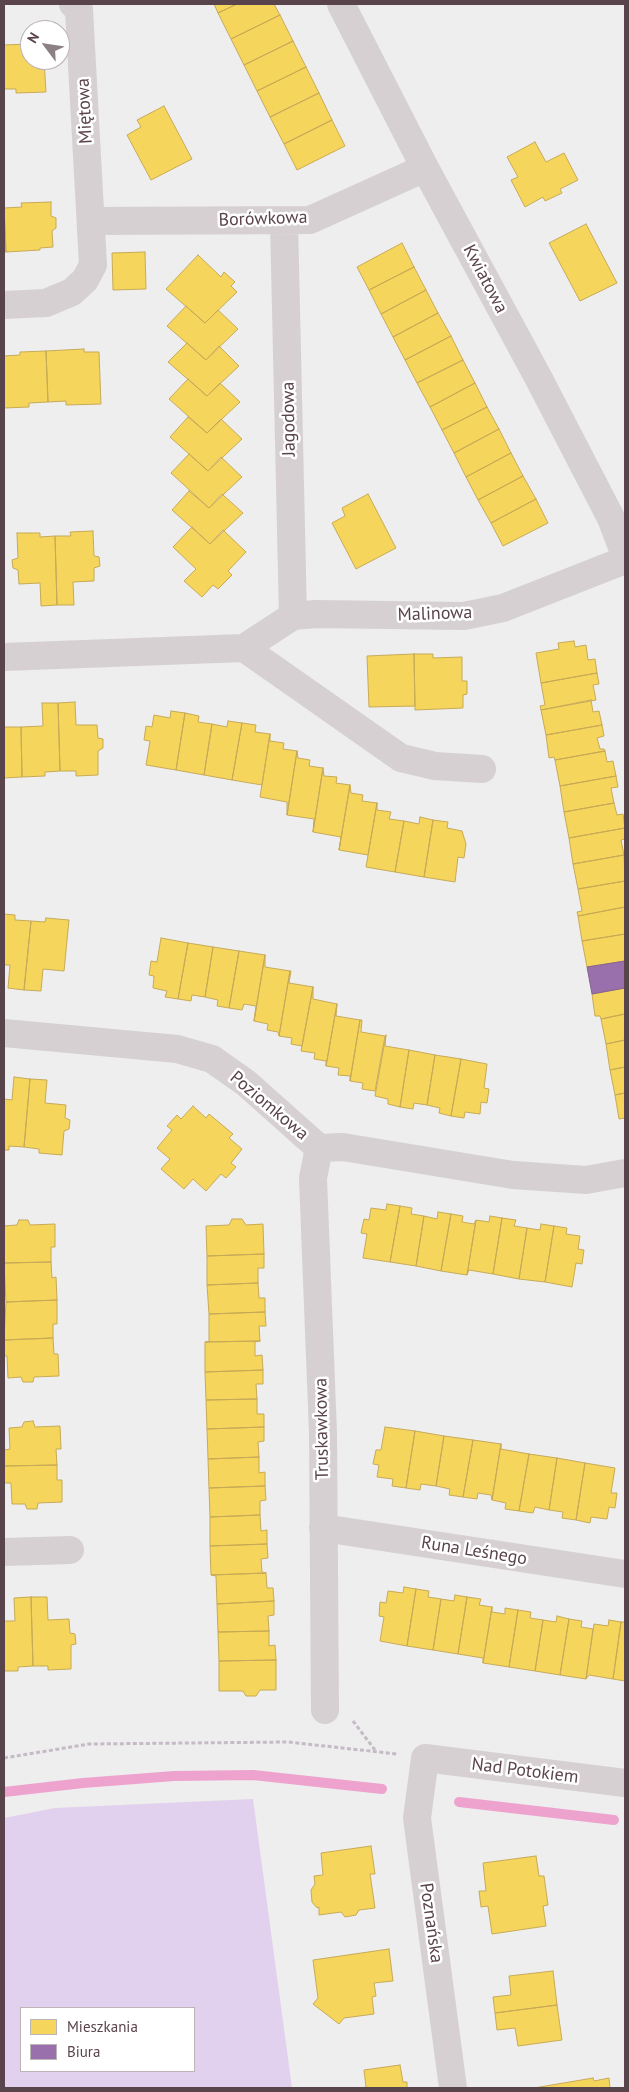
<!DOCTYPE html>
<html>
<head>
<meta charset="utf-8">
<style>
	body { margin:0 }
	#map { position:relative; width:629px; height:2092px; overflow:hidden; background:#edeeed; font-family:"PT Sans",sans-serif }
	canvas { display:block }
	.frame { position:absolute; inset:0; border:5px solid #5a444b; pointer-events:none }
	.legend { position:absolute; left:20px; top:2007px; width:175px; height:65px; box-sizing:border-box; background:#fff; border:1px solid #bdb4b7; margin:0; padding:6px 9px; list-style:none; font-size:15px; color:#5a444b }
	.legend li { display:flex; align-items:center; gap:10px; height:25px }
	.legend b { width:25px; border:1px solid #bdb4b7 }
	.north { position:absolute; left:20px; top:20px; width:50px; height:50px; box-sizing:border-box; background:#fff; border:1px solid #bdb4b7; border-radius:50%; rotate:301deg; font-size:14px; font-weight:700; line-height:20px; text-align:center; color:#5a444b }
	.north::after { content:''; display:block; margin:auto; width:18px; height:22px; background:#8d8084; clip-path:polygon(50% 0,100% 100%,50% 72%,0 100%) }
</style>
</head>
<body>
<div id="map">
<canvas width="629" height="2092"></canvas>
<div class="frame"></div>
<ul class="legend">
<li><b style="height:14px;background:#f6d55c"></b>Mieszkania</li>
<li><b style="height:14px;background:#9970ab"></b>Biura</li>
</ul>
<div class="north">N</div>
</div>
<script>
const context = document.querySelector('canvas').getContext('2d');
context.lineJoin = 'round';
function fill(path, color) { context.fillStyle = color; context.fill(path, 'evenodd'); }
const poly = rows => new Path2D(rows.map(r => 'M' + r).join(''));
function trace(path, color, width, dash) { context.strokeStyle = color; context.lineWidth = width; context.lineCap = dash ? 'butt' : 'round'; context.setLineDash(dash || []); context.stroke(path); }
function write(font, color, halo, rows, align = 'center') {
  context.font = font + ' "PT Sans",sans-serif'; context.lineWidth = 5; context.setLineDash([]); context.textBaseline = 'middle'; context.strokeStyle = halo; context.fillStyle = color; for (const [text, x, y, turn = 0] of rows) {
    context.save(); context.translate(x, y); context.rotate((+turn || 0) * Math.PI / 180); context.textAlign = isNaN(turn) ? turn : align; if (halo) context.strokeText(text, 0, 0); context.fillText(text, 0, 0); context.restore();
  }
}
fill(poly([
	[253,1799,292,2088,4,2088,4,1818,55,1808],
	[21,2008,194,2008,194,2071,21,2071]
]), '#e2d0ef');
const homes = poly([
	[214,4,237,4,218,13,214,4],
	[237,4,274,4,280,15,231,39,218,13,237,4],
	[280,15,293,41,244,65,231,39,280,15],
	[293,41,306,67,257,91,244,65,293,41],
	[30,44,30,60,44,60,46,92,16,93,16,89,4,89,4,45,30,44],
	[306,67,319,93,270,117,257,91,306,67],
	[319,93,332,120,284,144,270,117,319,93],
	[164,106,192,159,151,180,127,135,141,127,137,120,164,106],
	[332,120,345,146,297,170,284,144,332,120],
	[535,142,546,162,564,153,578,180,560,189,562,193,545,201,543,197,525,207,511,180,518,177,507,157,535,142],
	[51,202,51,216,56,218,56,228,52,231,53,247,40,248,40,250,6,252,4,208,22,207,21,203,51,202],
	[4,208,6,252,4,252,4,208],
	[586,224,617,283,580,301,549,243,586,224],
	[402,243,414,267,369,290,357,267,402,243],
	[145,252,146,289,113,290,112,253,145,252],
	[198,255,221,277,224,272,235,282,231,286,237,292,205,323,166,289,198,255],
	[414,267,426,290,381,314,369,290,414,267],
	[426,290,438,313,393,337,381,314,426,290],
	[186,306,205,323,218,310,238,329,206,360,167,326,186,306],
	[438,313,451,336,405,360,393,337,438,313],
	[451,336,463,360,417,383,405,360,451,336],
	[187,343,206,360,219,346,239,366,207,396,168,362,187,343],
	[84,349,84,352,99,352,101,404,66,405,66,401,48,402,46,351,84,349],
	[46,351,48,402,29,403,29,407,4,408,4,356,20,355,20,352,46,351],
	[463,360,475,383,430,407,417,383,463,360],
	[188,379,207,396,220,383,240,402,207,433,169,399,188,379],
	[475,383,487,407,442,430,430,407,475,383],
	[487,407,499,429,454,453,442,430,487,407],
	[188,417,207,433,221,419,242,439,208,471,170,437,188,417],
	[499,429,511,453,466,477,454,453,499,429],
	[511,453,523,476,478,500,466,477,511,453],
	[189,454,208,471,221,457,242,477,209,508,171,473,189,454],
	[523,476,536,499,491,523,478,500,523,476],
	[189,491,209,508,222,494,243,513,210,544,172,510,189,491],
	[368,494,396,548,356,569,332,523,345,516,342,508,368,494],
	[536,499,548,523,503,546,491,523,536,499],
	[192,527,210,544,223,530,246,552,228,571,232,575,218,589,213,585,202,597,184,581,196,569,173,547,192,527],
	[93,531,94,556,99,557,100,566,94,568,94,581,73,582,74,605,57,605,55,536,71,536,70,532,93,531],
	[17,533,40,533,40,537,55,536,57,605,41,606,40,583,19,584,18,570,13,568,12,560,18,558,17,533],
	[574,641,575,647,586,645,588,660,595,659,597,673,541,683,536,653,559,649,558,643,574,641],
	[414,654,415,706,369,707,367,656,414,654],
	[414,654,433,654,433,658,462,657,462,681,467,681,467,694,463,695,463,708,415,710,414,654],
	[597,673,599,684,593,685,596,700,541,710,540,706,545,705,541,683,597,673],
	[591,700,593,712,599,711,602,725,546,735,541,710,591,700],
	[75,702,76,725,97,725,98,738,103,739,103,748,98,751,98,775,76,776,76,771,60,771,58,703,75,702],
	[42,703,58,703,60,771,45,772,45,776,22,777,21,727,43,726,42,703],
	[171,711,185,713,176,770,146,765,150,741,144,740,146,726,152,727,154,715,170,718,171,711],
	[185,713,199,716,198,722,212,724,204,775,176,770,185,713],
	[228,721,242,723,232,780,204,775,212,724,227,727,228,721],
	[242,723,256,725,255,732,270,734,262,785,232,780,242,723],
	[602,725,604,736,597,738,600,749,604,749,605,751,555,760,554,757,549,758,546,735,602,725],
	[4,727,21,727,22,777,4,778,4,727],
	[270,734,270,741,284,743,283,749,297,751,287,815,287,802,260,797,270,734],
	[297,751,298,758,310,760,309,766,323,768,313,832,314,819,287,815,297,751],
	[605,751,607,762,613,761,616,776,560,786,555,760,605,751],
	[323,768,324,776,337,777,336,783,350,785,339,850,341,837,313,832,323,768],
	[616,776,618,787,611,788,614,803,564,812,560,786,616,776],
	[350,785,351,793,363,795,362,801,377,803,368,855,339,850,350,785],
	[377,803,377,810,391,812,389,819,404,821,395,872,366,867,377,803],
	[614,803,617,815,623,814,625,828,569,838,564,812,614,803],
	[420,817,433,820,424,877,395,872,404,821,419,824,420,817],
	[433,820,448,822,447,828,462,831,466,844,464,858,458,857,455,882,424,877,433,820],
	[625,828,625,839,621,840,624,855,573,864,569,838,625,828],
	[624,855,625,881,578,889,573,864,624,855],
	[625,881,625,907,578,916,577,912,582,911,578,889,625,881],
	[625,907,625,934,582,941,578,916,625,907],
	[4,914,15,915,15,920,31,921,24,990,8,988,10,965,4,965,4,914],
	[46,918,69,920,64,971,43,969,41,991,24,990,31,921,45,922,46,918],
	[625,934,625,961,587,967,582,941,625,934],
	[161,938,188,943,178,999,165,997,167,991,153,988,154,976,149,975,151,961,157,962,161,938],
	[188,943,213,947,205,997,192,995,191,1001,178,999,188,943],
	[213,947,239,951,229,1008,217,1006,218,1000,205,997,213,947],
	[239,951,265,955,254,1021,256,1006,244,1004,242,1010,229,1008,239,951],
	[265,955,265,967,290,971,279,1036,278,1032,267,1030,268,1024,254,1021,265,955],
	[290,971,291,971,289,983,313,987,302,1046,291,1044,292,1038,279,1036,290,971],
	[313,987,313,999,337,1004,326,1066,326,1061,314,1059,315,1053,301,1051,313,987],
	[625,988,625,1014,601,1019,600,1016,595,1016,592,994,625,988],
	[337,1004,336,1016,360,1020,350,1081,350,1076,338,1075,339,1068,326,1066,337,1004],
	[625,1014,625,1040,606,1044,601,1019,625,1014],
	[360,1020,362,1020,361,1032,385,1036,375,1091,362,1089,363,1083,350,1081,360,1020],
	[386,1035,385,1046,409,1050,400,1107,388,1104,388,1099,375,1096,386,1035],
	[625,1040,625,1067,610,1070,606,1044,625,1040],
	[409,1050,435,1055,427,1105,414,1103,413,1109,400,1107,409,1050],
	[435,1055,461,1059,451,1116,439,1113,440,1108,427,1105,435,1055],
	[461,1059,487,1064,484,1088,489,1089,487,1103,481,1102,480,1114,465,1112,464,1118,451,1116,461,1059],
	[625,1067,625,1093,615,1095,610,1070,625,1067],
	[14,1077,30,1079,24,1147,9,1146,9,1150,4,1150,4,1099,12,1100,14,1077],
	[30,1079,47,1080,45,1103,66,1105,65,1118,70,1120,69,1129,64,1131,62,1155,39,1153,39,1149,24,1147,30,1079],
	[625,1093,625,1118,619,1119,615,1095,625,1093],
	[193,1106,206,1118,209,1114,233,1134,229,1138,242,1149,231,1163,236,1167,226,1178,221,1174,206,1191,193,1179,184,1189,161,1169,170,1159,157,1148,172,1130,167,1126,177,1115,181,1119,193,1106],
	[387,1204,400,1206,390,1262,363,1258,367,1234,361,1233,364,1219,369,1220,371,1208,386,1210,387,1204],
	[400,1206,412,1208,411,1214,424,1216,416,1266,390,1262,400,1206],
	[438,1212,451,1214,441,1271,416,1266,424,1216,437,1219,438,1212],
	[451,1214,463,1216,462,1222,474,1224,476,1220,467,1275,441,1271,451,1214],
	[490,1216,502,1218,493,1274,469,1270,467,1275,476,1220,489,1222,490,1216],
	[502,1218,516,1220,514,1226,527,1228,519,1279,493,1274,502,1218],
	[232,1219,242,1219,246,1225,263,1224,264,1254,207,1256,206,1226,229,1225,232,1219],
	[19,1220,28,1220,30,1225,55,1224,55,1247,51,1247,51,1262,4,1263,4,1226,17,1225,19,1220],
	[541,1224,554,1226,545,1282,519,1279,527,1228,540,1230,541,1224],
	[554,1226,567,1228,566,1234,580,1236,578,1249,584,1250,582,1264,576,1263,572,1287,545,1282,554,1226],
	[264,1254,264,1268,258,1268,258,1283,207,1285,207,1256,264,1254],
	[51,1262,52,1278,56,1277,57,1300,6,1302,4,1263,51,1262],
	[258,1283,259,1298,265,1298,265,1312,209,1314,207,1285,258,1283],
	[57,1300,57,1324,53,1324,53,1338,4,1340,6,1302,57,1300],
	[265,1312,266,1326,259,1326,260,1341,205,1342,209,1342,209,1314,265,1312],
	[53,1338,54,1354,58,1354,59,1376,34,1377,33,1382,23,1382,21,1377,8,1378,7,1356,4,1356,4,1340,53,1338],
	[260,1341,255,1342,255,1356,262,1355,263,1370,205,1372,205,1342,260,1341],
	[263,1370,263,1384,256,1384,257,1399,206,1400,205,1372,263,1370],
	[257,1399,257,1414,264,1414,264,1427,207,1429,206,1400,257,1399],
	[33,1421,35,1427,60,1426,61,1449,56,1449,57,1465,4,1466,4,1450,10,1449,9,1428,22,1427,24,1422,33,1421],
	[264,1427,264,1441,258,1442,259,1457,208,1459,207,1429,264,1427],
	[385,1427,415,1431,406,1488,392,1486,393,1479,377,1477,379,1465,373,1464,376,1450,381,1450,385,1427],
	[415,1431,444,1436,436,1486,421,1484,420,1490,406,1488,415,1431],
	[444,1436,473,1440,463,1497,449,1495,450,1489,436,1486,444,1436],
	[473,1440,501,1444,492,1500,491,1495,478,1493,477,1499,463,1497,473,1440],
	[501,1444,501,1449,529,1454,519,1511,505,1509,506,1503,492,1500,501,1444],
	[529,1454,557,1458,549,1510,535,1507,533,1513,519,1511,529,1454],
	[259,1457,259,1473,265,1472,265,1486,209,1488,208,1459,259,1457],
	[557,1458,585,1463,576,1520,562,1518,563,1512,549,1510,557,1458],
	[585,1463,615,1468,611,1493,617,1493,615,1508,609,1507,607,1519,591,1517,590,1523,576,1520,585,1463],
	[57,1465,57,1480,62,1480,62,1502,38,1503,37,1509,27,1509,25,1504,12,1504,11,1483,4,1483,4,1466,57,1465],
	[265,1486,266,1500,260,1501,260,1515,210,1517,209,1488,265,1486],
	[260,1515,261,1531,267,1530,267,1544,210,1546,210,1517,260,1515],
	[267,1544,268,1558,261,1559,262,1572,266,1573,211,1575,210,1546,267,1544],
	[266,1573,267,1588,273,1588,274,1601,217,1604,216,1576,211,1575,266,1573],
	[404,1587,416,1589,407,1646,380,1641,384,1617,379,1616,380,1602,386,1603,388,1591,403,1593,404,1587],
	[416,1589,429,1591,428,1597,441,1599,433,1650,407,1646,416,1589],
	[455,1595,467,1597,458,1654,433,1650,441,1599,454,1601,455,1595],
	[31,1597,47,1597,48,1620,69,1619,70,1633,75,1634,76,1644,71,1645,71,1669,48,1670,48,1666,33,1666,31,1597],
	[31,1597,33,1666,18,1667,18,1671,4,1671,4,1621,15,1621,14,1598,31,1597],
	[467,1597,481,1599,479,1605,492,1607,483,1663,483,1658,458,1654,467,1597],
	[274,1601,274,1615,268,1616,269,1631,218,1632,217,1604,274,1601],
	[492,1607,492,1612,505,1614,505,1608,518,1610,509,1667,483,1663,492,1607],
	[518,1610,531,1612,530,1618,543,1620,535,1671,509,1667,518,1610],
	[557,1616,569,1619,560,1675,535,1671,543,1620,556,1622,557,1616],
	[569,1619,582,1621,581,1627,593,1629,586,1679,560,1675,569,1619],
	[609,1620,621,1622,613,1679,589,1675,586,1679,594,1624,608,1626,609,1620],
	[621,1622,625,1622,625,1681,613,1679,621,1622],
	[269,1631,269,1646,275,1645,276,1660,219,1661,218,1632,269,1631],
	[276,1660,276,1690,260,1690,256,1696,246,1696,243,1691,219,1691,219,1661,276,1660],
	[371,1846,375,1874,370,1874,375,1908,359,1910,356,1915,345,1917,341,1912,319,1915,319,1907,317,1908,312,1902,311,1890,315,1884,314,1876,323,1875,321,1853,371,1846],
	[536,1856,539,1876,544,1876,548,1905,543,1906,546,1926,492,1934,488,1906,481,1907,479,1891,486,1891,483,1863,536,1856],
	[389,1949,393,1981,374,1983,376,1996,372,1997,374,2014,344,2018,339,2024,313,2004,318,1998,313,1960,389,1949],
	[553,1971,557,2005,495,2013,493,1997,511,1995,509,1976,553,1971],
	[557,2005,562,2040,518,2046,515,2028,497,2030,495,2013,557,2005],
	[400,2065,403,2082,407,2082,407,2088,362,2088,366,2087,364,2070,400,2065],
	[593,2078,594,2081,609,2078,610,2088,534,2088,593,2078]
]);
fill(homes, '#f6d55c');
trace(homes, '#c7aa57', 1);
const offices = poly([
	[625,961,625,988,592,994,587,967,625,961]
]);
fill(offices, '#9970ab');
trace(offices, '#86638e', 1);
trace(poly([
	[4,1792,83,1783,174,1776,253,1775,382,1789],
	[459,1802,614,1820]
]), '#eea3ce', 10);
trace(poly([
	[353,1721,375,1750],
	[4,1758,89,1744,288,1742,397,1754]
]), '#c5bac6', 3, [4, 2.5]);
trace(poly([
	[341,4,425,168,539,379,611,518,625,555],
	[91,221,310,220,425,168],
	[284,221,293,616],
	[4,305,46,303,72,292,85,280,93,265,79,10,73,4],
	[244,648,401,758,435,766,482,769],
	[4,657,244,648,293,616,316,614,464,616,503,608,625,560],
	[4,1033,177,1049,212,1059,246,1083,319,1148,343,1147,513,1175,586,1180,625,1173],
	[319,1148,313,1178,323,1433,325,1710],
	[323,1528,625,1574],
	[4,1552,70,1550],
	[453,2088,417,1818,425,1758,625,1783]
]), '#d6d0d2', 28);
write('18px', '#5a444b', '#fff', [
	["Miętowa",85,111,-93],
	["Borówkowa",263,219,-2],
	["Kwiatowa",485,279,62],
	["Jagodowa",289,419,-91],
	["Malinowa",435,614,-2],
	["Poziomkowa",269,1106,40],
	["Truskawkowa",322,1429,-91],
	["Runa Leśnego",474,1551,9],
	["Nad Potokiem",525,1771,7],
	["Poznańska",431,1923,82]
]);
</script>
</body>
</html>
